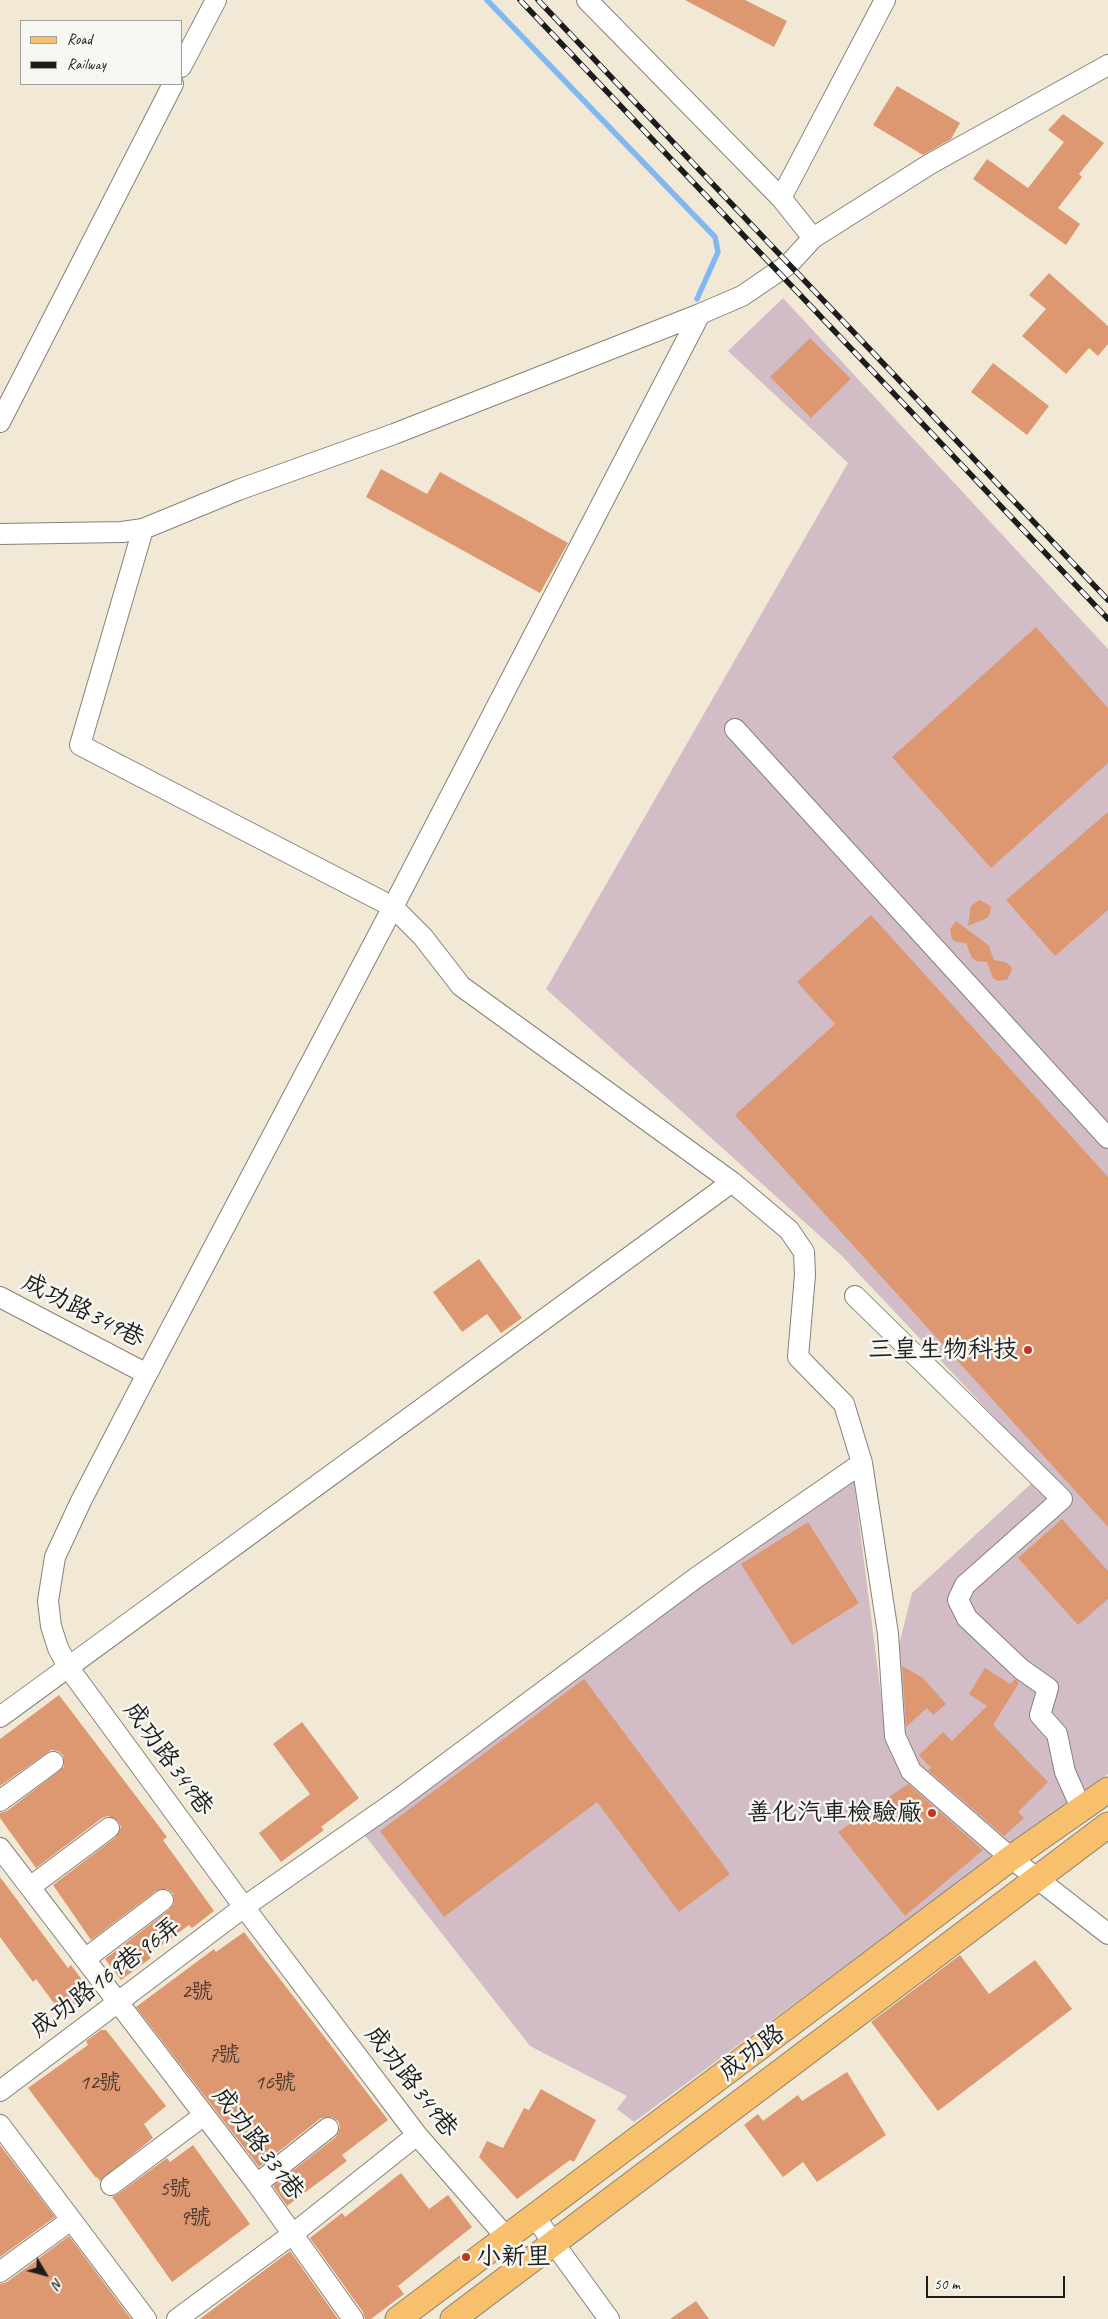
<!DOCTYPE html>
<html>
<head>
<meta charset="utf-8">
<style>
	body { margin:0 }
	#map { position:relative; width:1108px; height:2319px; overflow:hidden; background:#f1e9d5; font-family:Caveat,sans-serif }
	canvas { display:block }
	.legend { position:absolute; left:20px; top:20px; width:162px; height:65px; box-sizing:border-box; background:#f6f6f2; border:1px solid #9f9f9c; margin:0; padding:6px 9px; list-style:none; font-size:15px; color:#1c1c1c }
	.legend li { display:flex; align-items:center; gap:10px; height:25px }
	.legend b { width:25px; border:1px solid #9f9f9c }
	.north { position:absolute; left:20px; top:2249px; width:50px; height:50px; -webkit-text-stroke:4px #f6f6f2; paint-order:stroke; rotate:127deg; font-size:14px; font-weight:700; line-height:20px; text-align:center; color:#1c1c1c }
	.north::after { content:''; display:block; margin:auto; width:18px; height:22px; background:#1c1c1c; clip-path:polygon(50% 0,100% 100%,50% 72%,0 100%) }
	.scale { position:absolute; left:926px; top:2276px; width:139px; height:22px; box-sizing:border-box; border:2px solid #1c1c1c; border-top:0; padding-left:6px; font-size:15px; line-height:18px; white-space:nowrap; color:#1c1c1c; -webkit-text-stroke:4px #f6f6f2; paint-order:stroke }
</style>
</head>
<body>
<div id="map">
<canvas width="1108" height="2319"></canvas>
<ul class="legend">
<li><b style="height:6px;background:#f8bf6c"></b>Road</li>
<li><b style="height:6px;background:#1c1c1c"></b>Railway</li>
</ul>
<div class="north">N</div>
<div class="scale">50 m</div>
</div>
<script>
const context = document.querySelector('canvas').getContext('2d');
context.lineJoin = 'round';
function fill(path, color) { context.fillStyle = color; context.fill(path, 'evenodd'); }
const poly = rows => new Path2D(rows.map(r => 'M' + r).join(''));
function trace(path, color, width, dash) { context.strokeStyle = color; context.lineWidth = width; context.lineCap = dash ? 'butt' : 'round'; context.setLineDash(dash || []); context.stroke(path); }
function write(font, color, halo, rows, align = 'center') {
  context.font = font + ' Caveat,"LXGW WenKai TC",sans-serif'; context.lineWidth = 5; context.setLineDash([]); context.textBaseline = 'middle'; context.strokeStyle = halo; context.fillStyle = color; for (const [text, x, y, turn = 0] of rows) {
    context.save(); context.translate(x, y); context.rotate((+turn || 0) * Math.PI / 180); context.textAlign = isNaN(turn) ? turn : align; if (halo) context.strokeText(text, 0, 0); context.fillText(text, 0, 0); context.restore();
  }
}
fill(poly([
	[783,298,1108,649,1108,1774,1007,1850,916,1768,900,1735,898,1649,912,1593,1045,1471,841,1255,546,989,848,463,728,351],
	[853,1475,887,1742,998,1853,634,2122,617,2109,627,2096,530,2046,363,1833]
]), '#d2bdc7');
trace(poly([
	[487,0,715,237,718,252,697,299]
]), '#82b8f1', 5.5);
fill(poly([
	[685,0,745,0,787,21,774,47],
	[897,86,960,123,951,139,923,155,873,125],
	[1063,114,1104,143,1079,174,1082,177,1058,208,1080,224,1066,245,973,179,987,159,1028,188,1064,142,1048,130],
	[1049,273,1108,326,1108,344,1098,356,1089,348,1066,374,1022,336,1046,309,1029,295],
	[810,338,851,379,811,418,770,377],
	[993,363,1049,406,1027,435,971,392],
	[381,469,427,494,440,472,568,543,540,593,366,497],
	[1036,627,1108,708,1108,763,991,868,892,757],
	[1108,812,1108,910,1055,956,1006,900],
	[979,900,991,906,990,914,987,918,968,926,971,906],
	[871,915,1108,1177,1108,1527,735,1115,835,1024,797,982],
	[956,921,991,947,989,947,994,960,1005,962,1010,965,1012,970,1007,980,997,981,993,978,987,962,976,961,972,958,966,943,956,942,952,939,950,929],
	[479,1259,522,1318,501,1333,487,1314,462,1332,433,1292],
	[1062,1519,1108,1571,1108,1599,1078,1625,1018,1558],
	[808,1522,859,1603,792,1645,741,1564],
	[902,1666,923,1678,946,1704,933,1715,927,1708,906,1727],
	[985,1668,1010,1684,1015,1679,1019,1683,993,1725,1048,1782,1018,1812,1024,1818,1004,1836,928,1770,931,1768,919,1755,943,1732,952,1741,987,1706,969,1694],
	[584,1679,730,1874,679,1912,597,1802,444,1917,380,1831],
	[59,1695,167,1837,163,1840,214,1911,192,1928,189,1925,148,1955,151,1958,121,1980,105,1959,170,1909,174,1904,173,1893,167,1889,156,1891,91,1940,53,1885,116,1837,121,1827,118,1821,108,1816,102,1818,36,1868,0,1818,0,1813,7,1811,64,1767,63,1755,58,1751,51,1750,0,1786,0,1739],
	[302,1722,359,1798,321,1827,324,1830,281,1862,259,1833,310,1794,273,1744],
	[908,1784,983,1850,905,1916,838,1832],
	[0,1877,68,1968,71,1965,91,1992,62,2014,36,1979,33,1982,0,1937],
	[244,1932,388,2120,342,2155,347,2161,287,2206,273,2186,336,2137,340,2127,338,2121,332,2117,321,2118,259,2167,136,2007,214,1949,216,1952],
	[960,1955,989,1994,1035,1960,1072,2009,938,2111,871,2022],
	[101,2030,106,2030,166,2106,144,2124,153,2138,100,2181,97,2177,96,2178,28,2088,88,2045,86,2041],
	[847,2072,886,2135,817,2182,803,2162,783,2177,744,2125,758,2114,763,2121,798,2095,802,2101],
	[541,2089,596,2120,574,2162,570,2160,517,2199,479,2157,487,2141,503,2148,524,2108,529,2110],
	[0,2145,55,2217,0,2257],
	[193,2145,250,2224,172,2282,112,2197,118,2194,167,2158,170,2162],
	[401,2173,429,2209,448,2195,472,2227,398,2286,404,2294,371,2319,365,2319,363,2312,310,2238,342,2213,345,2217],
	[69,2236,131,2319,0,2319,0,2284,7,2282],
	[290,2251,338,2319,200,2319,246,2284],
	[696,2301,709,2319,670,2319]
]), '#dd9872');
const minor = poly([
	[587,0,781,198,813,238],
	[181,67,216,0],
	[781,198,885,0],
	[0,422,173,84],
	[143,529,80,745,393,907,423,937,461,986,732,1182,789,1230,804,1252,805,1275,798,1357,844,1404,862,1463,888,1634,895,1736,911,1771,1011,1858,1108,1934],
	[0,534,122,532,143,529,238,490,394,434,700,314,742,296,789,264,813,238,930,164,1108,65],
	[735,729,1108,1138],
	[855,1296,1062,1499,965,1585,958,1600,967,1618,1021,1669,1048,1688,1040,1715,1057,1734,1065,1772,1082,1810],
	[0,1297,147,1374,81,1501,55,1557,48,1601,51,1626,58,1648,68,1667,244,1907,417,2135,506,2237,525,2265],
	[147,1374,393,907,700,314],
	[0,1717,732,1182],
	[0,1801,53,1762],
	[0,1848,257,2184,353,2319],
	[30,1887,109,1828],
	[85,1959,163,1900],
	[0,2091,244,1907,396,1801,697,1577,862,1463],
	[0,2125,146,2319],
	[257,2184,328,2128],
	[111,2185,203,2116],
	[534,2216,609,2319],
	[0,2272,71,2220],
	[177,2319,294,2233,417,2135]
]);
const major = poly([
	[398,2319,1011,1858,1108,1790],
	[453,2319,1108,1825]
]);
trace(minor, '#868278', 22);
trace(major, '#868278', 27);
trace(minor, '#fff', 20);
trace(major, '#f8bf6c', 25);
const rail = poly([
	[520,0,1108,619],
	[538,0,1108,600]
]);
trace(rail, '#1c1c1c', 5.5);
trace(rail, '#f6f6f2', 4, [11]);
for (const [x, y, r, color] of [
	[1028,1350,5,"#c8321e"],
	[932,1813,5,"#c8321e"],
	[466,2257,5,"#c8321e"]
]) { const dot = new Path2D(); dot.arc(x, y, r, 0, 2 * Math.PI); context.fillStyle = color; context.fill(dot); trace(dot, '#f6f6f2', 2); }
write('22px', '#4c3b32', null, [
	["2號",197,1992],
	["7號",224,2055],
	["12號",100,2083],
	["16號",275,2083],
	["5號",175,2189],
	["9號",195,2218]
]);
write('25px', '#1c1c1c', '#f6f6f2', [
	["成功路349巷",83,1311,27],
	["成功路349巷",168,1759,54],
	["成功路169巷96弄",106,1978,-37],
	["成功路",752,2053,-37],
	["成功路349巷",411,2082,52],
	["成功路331巷",258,2144,53]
]);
write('25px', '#1c1c1c', '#f6f6f2', [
	["三皇生物科技",1018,1350],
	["善化汽車檢驗廠",922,1813],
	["小新里",476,2257,"left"]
], 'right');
</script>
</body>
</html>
